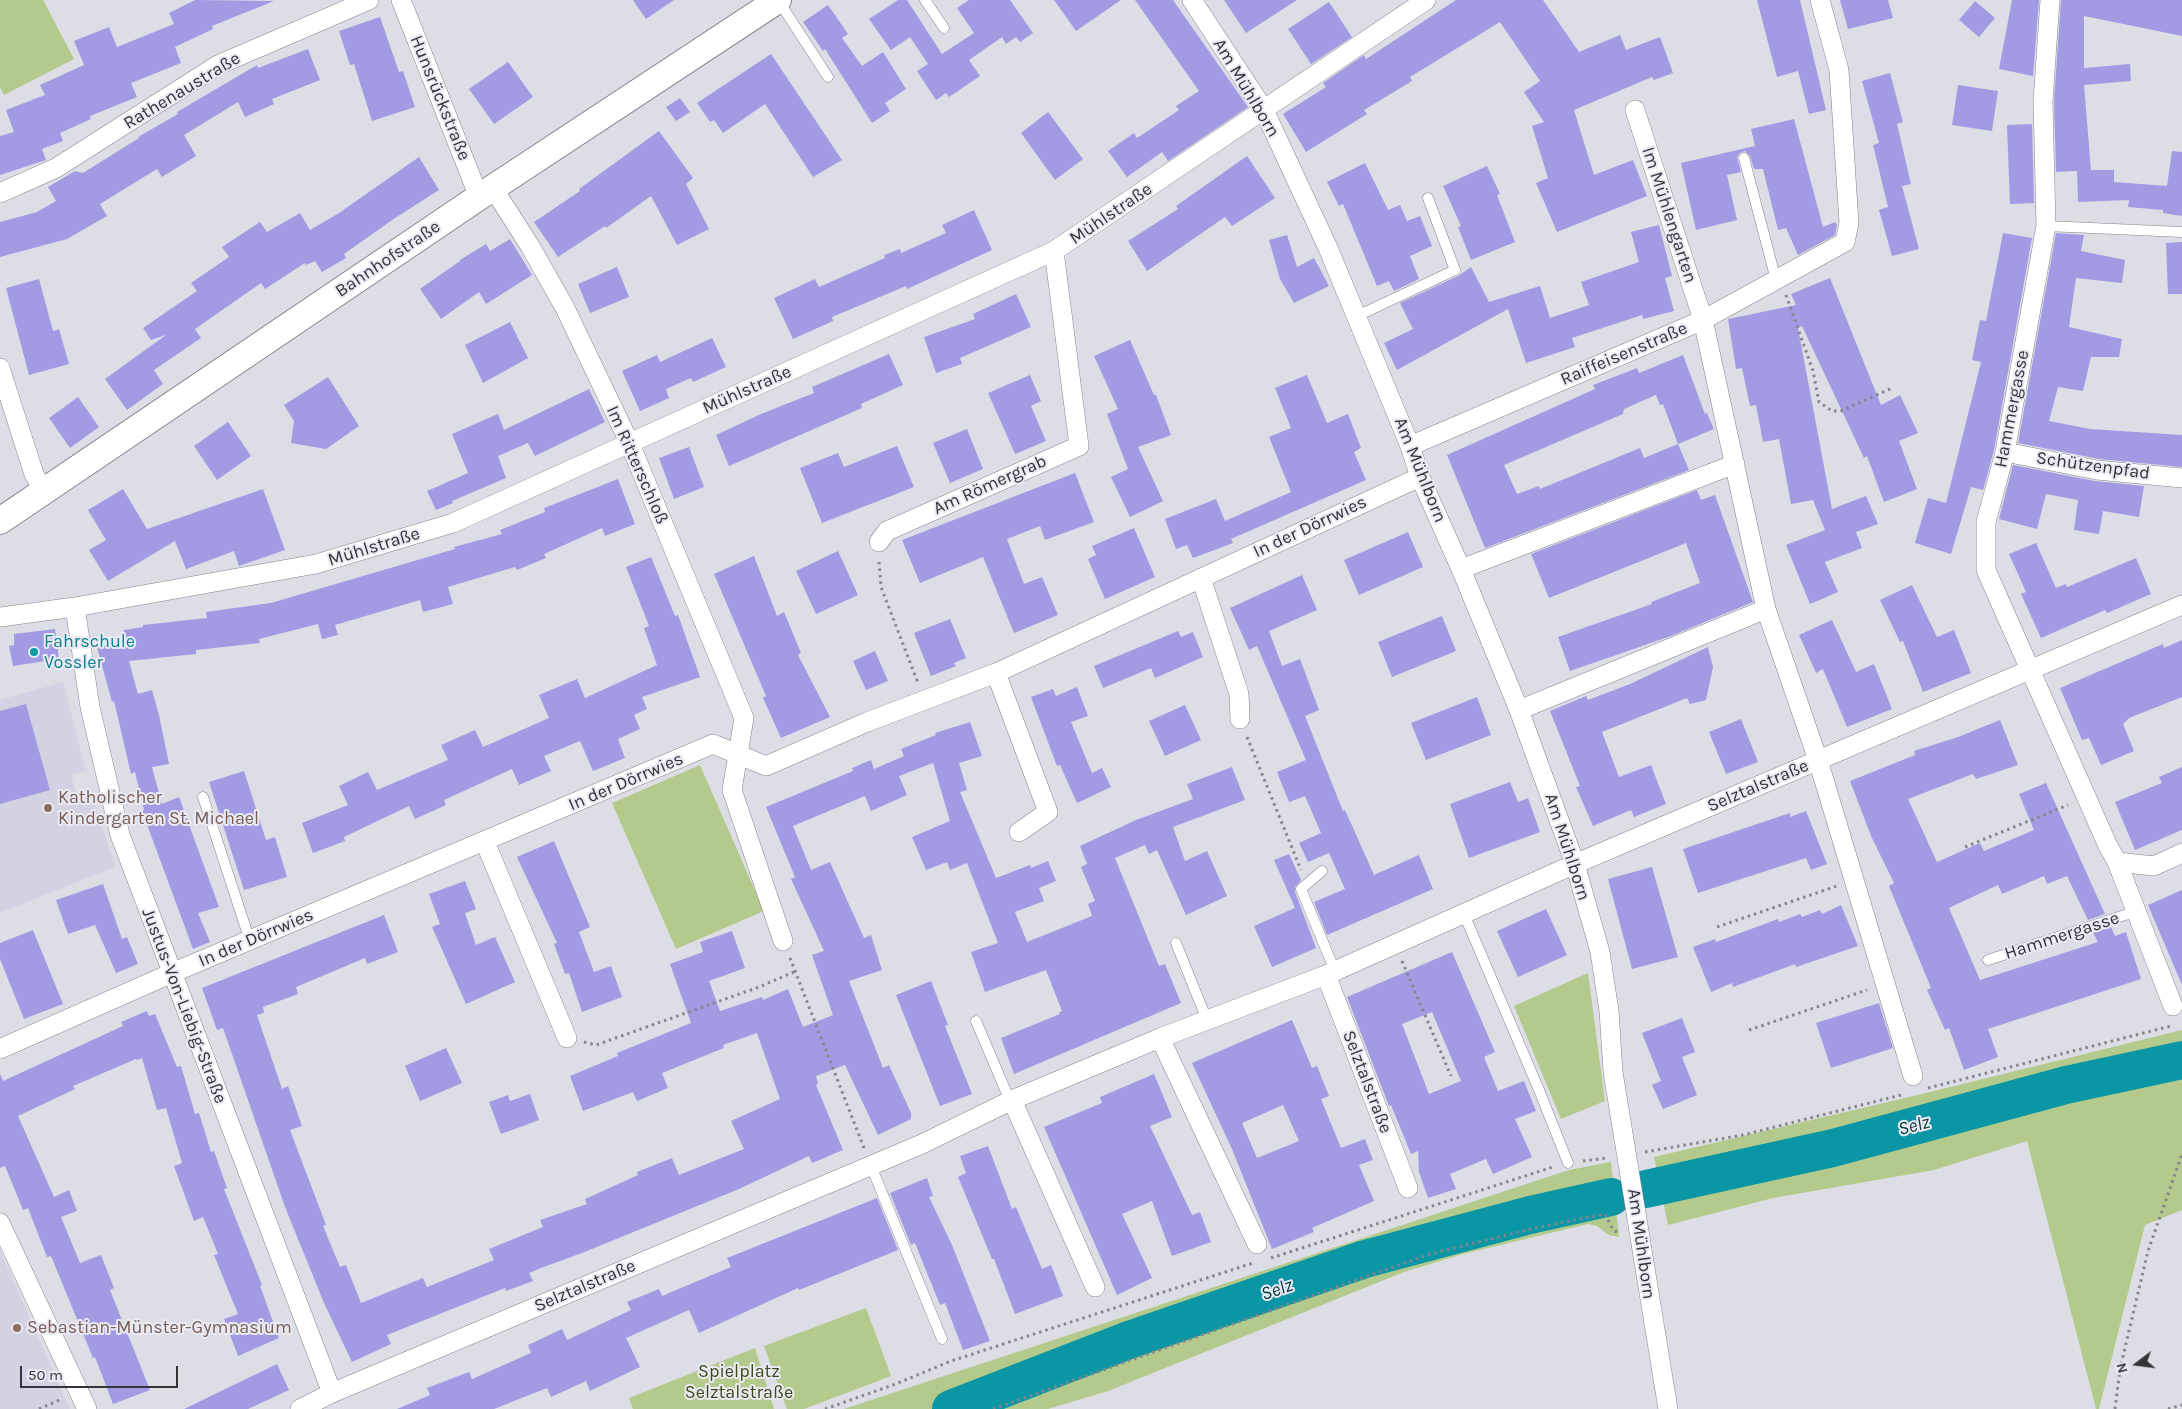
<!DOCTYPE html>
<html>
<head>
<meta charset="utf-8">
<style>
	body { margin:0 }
	#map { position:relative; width:2182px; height:1409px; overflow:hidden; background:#dddde6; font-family:Karla,sans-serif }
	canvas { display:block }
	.north { position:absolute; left:2112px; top:1339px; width:50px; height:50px; -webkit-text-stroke:4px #eaeaf4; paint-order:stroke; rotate:255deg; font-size:14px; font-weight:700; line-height:20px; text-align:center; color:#343438 }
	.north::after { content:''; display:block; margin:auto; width:18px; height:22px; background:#343438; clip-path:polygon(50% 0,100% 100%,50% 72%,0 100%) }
	.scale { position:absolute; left:20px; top:1366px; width:158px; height:22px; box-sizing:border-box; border:2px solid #343438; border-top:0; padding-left:6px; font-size:15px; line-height:18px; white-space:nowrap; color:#343438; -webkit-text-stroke:4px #eaeaf4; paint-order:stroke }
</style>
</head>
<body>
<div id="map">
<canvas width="2182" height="1409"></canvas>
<div class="north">N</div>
<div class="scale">50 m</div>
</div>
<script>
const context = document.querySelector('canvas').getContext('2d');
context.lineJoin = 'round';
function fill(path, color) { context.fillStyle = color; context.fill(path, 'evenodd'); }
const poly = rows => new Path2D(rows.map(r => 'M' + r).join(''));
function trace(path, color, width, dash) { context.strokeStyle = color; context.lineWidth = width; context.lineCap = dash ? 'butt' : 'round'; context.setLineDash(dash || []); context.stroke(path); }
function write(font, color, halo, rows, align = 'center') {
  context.font = font + ' Karla,sans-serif'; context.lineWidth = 4; context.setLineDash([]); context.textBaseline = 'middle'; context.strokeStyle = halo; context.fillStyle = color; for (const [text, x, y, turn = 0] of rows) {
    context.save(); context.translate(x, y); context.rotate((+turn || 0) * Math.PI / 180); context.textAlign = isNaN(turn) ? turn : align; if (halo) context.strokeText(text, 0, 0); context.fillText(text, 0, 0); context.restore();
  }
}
fill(poly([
	[63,682,86,771,71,775,76,794,91,791,115,867,0,913,0,700],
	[0,1250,68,1405,70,1409,0,1409]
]), '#d3d2e3');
fill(poly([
	[0,0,43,0,74,59,4,95,0,87],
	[700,765,764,911,676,949,612,803],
	[1588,973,1605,1101,1561,1119,1514,1006],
	[2182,1030,2182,1210,2145,1225,2099,1409,2096,1409,2027,1141,1934,1170,1773,1198,1668,1225,1654,1157,1926,1093],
	[1611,1162,1619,1237,1609,1235,1597,1226,1588,1224,1463,1254,1404,1272,1108,1391,1048,1409,844,1409,1569,1170],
	[866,1308,891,1376,804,1409,787,1409,764,1346],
	[755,1348,774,1409,633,1409,629,1398]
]), '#b3ca8c');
trace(poly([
	[1646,1189,1833,1148,2066,1085,2182,1060],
	[951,1409,1129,1340,1365,1259,1530,1215,1611,1197]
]), '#0a96a5', 38);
fill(poly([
	[195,0,274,1,212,26,213,29,175,47,181,63,131,83,137,97,90,116,91,119,60,133,63,141,42,149,46,160,0,175,0,136,14,132,6,110,45,95,40,85,84,65,74,41,109,27,117,47,174,24,169,13],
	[633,0,674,0,646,19],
	[898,0,907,0,942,54,974,33,957,8,969,0,1010,0,1033,33,1020,42,1016,37,1006,44,1002,37,969,60,980,76,949,97,946,93,936,100,917,71,928,64,910,37,891,50,869,19],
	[1054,0,1121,0,1076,31],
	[1135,0,1173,0,1248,107,1168,161,1162,152,1127,177,1108,151,1134,133,1137,138,1179,110,1176,106,1199,91],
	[1224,0,1297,0,1246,33],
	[1456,0,1543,0,1579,52,1620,35,1626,50,1660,37,1673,73,1654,80,1652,77,1574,110,1594,175,1633,160,1647,196,1557,232,1536,183,1548,178,1532,126,1544,122,1524,92,1540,81,1500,22,1410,77,1412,81,1364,110,1367,114,1306,152,1283,114,1326,87,1323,83,1364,55,1366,59],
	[1757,0,1800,0,1826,110,1809,114,1798,71,1777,77],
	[1840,0,1888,0,1893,18,1848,29],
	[2012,0,2039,0,2033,76,1999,69],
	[2061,0,2182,0,2182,36,2084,16,2084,68,2130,64,2131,81,2084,85,2091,170,2114,170,2114,182,2167,186,2172,151,2182,152,2182,216,2163,213,2163,210,2128,207,2129,200,2078,202,2077,171,2056,172,2054,101],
	[1975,1,1995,18,1979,37,1959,20],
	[1329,2,1352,37,1311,64,1288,29],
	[828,5,848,34,842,38,862,66,883,52,906,89,885,103,890,111,872,123,825,49,823,51,803,22],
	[380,17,399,72,403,71,415,107,372,121,354,64,350,65,339,31],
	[308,49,320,80,272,99,274,104,245,117,238,102,184,135,196,156,162,177,157,169,100,204,107,216,67,239,0,257,0,222,37,212,56,201,48,187,75,171,83,173,139,138,138,137,178,114,177,112,257,65,258,68],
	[771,54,842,160,813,177,765,104,723,133,714,120,710,122,697,103],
	[508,62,533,97,494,124,469,89],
	[1890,73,1903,122,1897,124,1911,184,1902,186,1919,249,1892,256,1879,210,1888,207,1873,145,1879,143,1862,81],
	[1958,85,1998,91,1992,131,1952,125],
	[680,98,690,112,676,121,666,107],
	[1048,112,1083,159,1055,180,1021,133],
	[1794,119,1823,227,1835,222,1837,225,1835,235,1798,255,1786,228,1778,230,1763,169,1754,169,1750,156,1745,151,1740,153,1737,157,1741,172,1727,175,1737,220,1696,230,1681,163,1755,146,1751,129],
	[2032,124,2034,203,2010,204,2007,125],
	[659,131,693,178,686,184,709,229,677,245,651,196,606,228,605,226,558,257,534,222,580,191,579,189],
	[1247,156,1275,198,1232,226,1225,217,1147,271,1128,241,1178,209,1176,206],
	[419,157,439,190,395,218,344,254,346,258,322,272,315,261,306,265,305,263,265,289,261,283,195,329,201,338,154,370,163,384,127,410,105,379,166,335,151,340,143,328,197,291,191,283,229,257,222,247,260,222,267,232,300,213,310,230,339,213],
	[1365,163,1388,210,1400,205,1407,221,1420,216,1432,246,1410,256,1419,279,1394,291,1389,281,1377,286,1343,204,1339,206,1327,182],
	[1487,166,1500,194,1497,195,1515,242,1471,260,1458,227,1461,226,1443,186],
	[974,210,992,250,907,289,906,286,832,317,833,321,793,339,774,298,815,279,819,287,885,258,884,255,900,249,901,253,946,233,942,225],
	[1659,225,1672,276,1665,278,1674,311,1643,319,1642,315,1572,338,1575,347,1526,363,1508,309,1397,370,1384,343,1413,329,1400,303,1458,276,1471,267,1489,302,1540,286,1550,318,1589,305,1581,282,1639,262,1631,232],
	[2003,233,2032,238,1994,450,1983,490,1971,487,1951,554,1915,543,1928,498,1946,503,1981,362,1972,360,1980,320,1986,321],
	[2056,233,2084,235,2081,251,2125,260,2122,283,2076,278,2069,327,2122,339,2119,357,2091,357,2083,391,2058,387,2049,421,2090,429,2182,435,2182,467,2099,459,2018,443],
	[1287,235,1297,267,1314,258,1329,286,1294,303,1280,279,1269,240],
	[510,239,532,275,486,304,479,292,441,319,420,289,460,261,460,260,486,244,490,251],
	[2182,242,2182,294,2168,294,2166,243],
	[617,267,629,297,590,313,578,284],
	[1830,278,1881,405,1900,395,1918,433,1899,441,1917,489,1884,502,1867,456,1864,458,1802,326,1798,328,1832,509,1866,496,1878,524,1856,532,1862,548,1825,562,1838,592,1810,604,1786,545,1825,530,1813,500,1791,504,1779,439,1763,442,1756,405,1750,406,1742,368,1736,369,1728,319,1796,305,1791,294],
	[39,279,53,331,59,329,69,364,29,375,6,288],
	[1016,294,1031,327,960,358,962,364,936,373,924,337,975,319,973,314],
	[510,322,528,358,483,383,465,345],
	[712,338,726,367,693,382,691,378,666,389,669,398,640,411,622,371,657,355,660,362],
	[1130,340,1154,395,1156,395,1171,435,1138,447,1163,501,1130,517,1111,477,1128,469,1107,414,1118,409,1094,356],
	[889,354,903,385,861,404,862,408,729,466,716,435,761,414,814,393,812,387],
	[1683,355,1705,414,1707,413,1714,429,1678,444,1689,470,1485,548,1447,455,1595,389,1593,385,1637,368,1639,373],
	[1656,395,1660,405,1663,404,1678,444,1644,458,1640,448,1540,489,1539,486,1517,494,1504,465,1623,414,1624,409],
	[1030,375,1041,401,1031,406,1046,441,1015,454,988,393],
	[1307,375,1327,423,1348,414,1361,448,1354,452,1366,480,1231,539,1233,543,1193,558,1187,545,1176,549,1165,519,1216,499,1225,521,1291,492,1269,437,1291,428,1275,388],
	[328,377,359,426,326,449,291,443,294,421,284,405],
	[589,389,605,422,535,456,528,443,498,456,506,478,452,501,453,503,436,510,427,491,468,473,452,434,498,414,504,430],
	[78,397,99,427,70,448,49,418],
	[228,422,251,456,217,480,194,446],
	[967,429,983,469,950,483,933,443],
	[897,446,914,487,822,523,800,468,838,453,844,467],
	[689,447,704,487,674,499,659,458],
	[2013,465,2095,481,2144,486,2139,517,2103,511,2099,534,2074,530,2078,500,2046,494,2037,529,1999,519],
	[1075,473,1094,522,1045,540,1040,526,1007,539,1024,584,1042,577,1058,615,1014,633,983,557,920,583,902,540],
	[618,479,635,524,605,536,602,528,544,554,546,558,517,570,515,567,448,587,453,604,423,612,420,600,335,625,338,635,322,639,318,624,259,639,260,643,196,650,196,654,129,661,138,694,152,690,159,715,169,764,152,767,162,804,179,797,219,907,198,913,210,942,193,949,142,811,144,810,135,772,131,774,114,701,112,702,97,647,124,641,124,630,143,627,143,625,207,618,206,612,271,603,455,549,454,547,502,534,500,530,545,512,544,508],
	[123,489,147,529,263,489,285,550,239,566,234,551,186,569,175,541,108,581,89,550,106,540,88,510],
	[1697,490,1701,500,1715,495,1753,602,1671,636,1570,671,1558,637,1652,604,1651,602,1700,583,1686,543,1549,598,1531,554],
	[1134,528,1155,577,1105,599,1088,559,1096,555,1092,546],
	[1408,532,1423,567,1359,595,1344,560],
	[2036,543,2056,588,2066,584,2067,587,2136,558,2151,594,2107,613,2105,610,2041,638,2021,594,2026,592,2009,554],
	[838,551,858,595,816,614,796,571],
	[754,556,777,616,784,612,801,653,798,655,830,717,781,738,763,698,766,696,714,574],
	[651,557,675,616,678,615,700,677,642,697,647,709,634,715,640,729,618,739,625,758,593,771,580,741,544,756,551,771,519,785,512,769,444,800,446,805,415,819,409,806,344,837,345,841,313,853,302,823,348,805,339,786,368,772,377,790,448,760,441,745,475,730,483,747,549,718,539,695,577,679,585,698,657,665,644,628,649,626,626,567],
	[1302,575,1317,610,1269,631,1282,666,1300,659,1319,710,1305,716,1343,811,1345,810,1374,875,1419,855,1433,889,1327,935,1314,902,1345,889,1329,853,1308,862,1299,843,1321,833,1305,796,1289,802,1277,772,1306,760,1257,646,1249,650,1230,608],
	[1912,585,1937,637,1954,630,1971,673,1923,692,1903,641,1900,642,1880,600],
	[1442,616,1456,651,1392,677,1378,642],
	[950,619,966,658,954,663,956,666,931,676,914,633],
	[1832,620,1856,672,1874,664,1892,709,1847,727,1823,669,1816,673,1799,635],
	[55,629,59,659,13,666,9,646,14,645,14,634],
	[1178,631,1181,637,1193,632,1203,657,1155,678,1151,668,1103,688,1094,666],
	[2182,640,2182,697,2129,718,2123,724,2134,751,2101,765,2089,738,2082,740,2060,688,2163,644,2164,648],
	[1708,647,1713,667,1706,700,1690,704,1687,698,1602,732,1619,777,1651,765,1666,804,1634,817,1631,810,1593,826,1576,787,1580,786,1550,711,1586,696,1588,700,1630,684],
	[875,651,888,681,866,690,853,661],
	[1077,687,1088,716,1071,722,1092,773,1102,768,1111,787,1077,803,1060,765,1057,766,1031,697,1053,689,1056,696],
	[1477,697,1491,735,1426,760,1411,723],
	[26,704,50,790,0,804,0,711],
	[1185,705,1201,740,1165,756,1149,721],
	[1741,719,1758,762,1726,774,1709,732],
	[2000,720,2018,765,1976,779,1973,774,1908,799,1937,862,1980,843,1984,851,2034,830,2019,794,2046,783,2105,914,2088,920,2067,876,2047,884,2044,876,2002,894,1998,885,1953,906,1949,908,1980,980,2098,942,2093,933,2111,927,2115,936,2126,932,2141,979,1988,1029,1998,1057,1964,1070,1949,1028,1945,1030,1927,990,1931,988,1889,886,1894,883,1871,836,1850,781,1915,755,1914,751,1958,737],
	[970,722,982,756,959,763,967,790,960,792,996,878,1030,865,1031,868,1048,861,1056,881,1039,888,1044,901,1015,912,1027,942,1092,916,1088,904,1095,901,1081,867,1087,864,1080,846,1136,820,1193,799,1187,784,1232,767,1245,800,1173,827,1185,861,1207,851,1227,896,1186,915,1157,850,1149,854,1145,845,1115,858,1159,966,1165,964,1181,1003,1014,1074,1001,1038,1060,1014,1059,1012,1062,1011,1046,970,985,992,971,952,998,943,967,863,950,870,947,862,926,870,912,837,950,821,933,763,899,776,907,795,871,811,865,796,793,826,811,870,830,862,864,938,871,935,882,970,849,981,883,1068,889,1065,911,1113,911,1119,878,1135,845,1065,816,1076,818,1084,816,1085,843,1150,812,1163,809,1156,739,1189,582,1253,541,1268,529,1273,533,1281,506,1291,505,1288,387,1335,391,1344,352,1362,324,1303,285,1207,223,1028,217,1030,202,988,384,915,398,952,367,964,365,958,296,987,298,994,263,1007,264,1013,257,1015,282,1089,288,1086,302,1126,290,1130,326,1225,323,1226,340,1267,346,1265,361,1303,423,1278,427,1287,494,1260,489,1249,543,1227,540,1220,587,1204,585,1199,638,1175,637,1172,672,1158,679,1175,744,1149,731,1121,780,1099,757,1033,723,1045,724,1048,662,1073,668,1088,637,1101,633,1092,583,1111,570,1076,618,1056,617,1053,691,1023,670,964,703,952,700,942,732,931,745,968,709,981,720,1011,762,997,763,1000,788,989,803,1027,833,1015,812,955,824,951,791,879,795,877,766,807,853,771,852,768,871,760,874,769,904,756,901,749,936,735,935,733],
	[2182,767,2182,830,2135,850,2115,802,2162,783,2159,777],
	[244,771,266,840,275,837,287,877,244,890,209,782],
	[1510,782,1518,802,1528,798,1540,832,1469,858,1450,804],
	[1806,811,1827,864,1811,870,1806,858,1698,893,1683,849,1790,813,1790,817],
	[554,841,590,927,579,932,594,972,611,966,622,997,582,1012,569,973,565,974,554,944,557,943,517,857],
	[1289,854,1301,880,1295,887,1295,892,1316,948,1272,967,1254,926,1295,908,1274,860],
	[1652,867,1678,957,1632,969,1608,879],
	[465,881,476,909,465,913,476,945,495,937,515,982,466,1004,432,927,440,924,429,894],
	[103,884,122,939,127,937,138,964,116,973,95,925,68,934,56,900],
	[2182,890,2182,985,2148,905],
	[1841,905,1858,946,1796,967,1795,964,1733,987,1732,983,1711,992,1693,947,1715,939,1716,942,1778,919,1779,922,1800,914,1802,917,1820,910,1822,914],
	[1546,909,1567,955,1518,977,1497,931],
	[33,930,63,1004,24,1019,0,959,0,943],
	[1452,952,1495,1052,1484,1057,1498,1091,1524,1081,1536,1111,1515,1119,1532,1157,1493,1174,1486,1159,1450,1174,1456,1189,1428,1198,1419,1172,1418,1151,1411,1154,1391,1105,1389,1106,1347,997],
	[1432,1012,1461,1081,1429,1094,1402,1024],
	[931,981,948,1025,945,1026,972,1094,940,1106,896,995],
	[1879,1003,1893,1048,1831,1068,1816,1023],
	[147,1011,149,1016,155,1014,177,1067,181,1066,195,1114,199,1113,211,1152,214,1151,227,1188,224,1189,262,1285,260,1286,279,1338,238,1356,224,1319,238,1314,214,1255,218,1254,203,1217,194,1221,174,1166,182,1163,166,1108,157,1110,142,1058,137,1060,136,1059,73,1086,75,1089,18,1116,54,1197,69,1190,77,1211,61,1217,80,1263,101,1255,114,1288,110,1290,150,1390,113,1404,95,1357,93,1358,51,1256,47,1257,28,1208,23,1210,5,1166,0,1168,0,1074,3,1081,123,1026,121,1022],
	[1682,1018,1695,1052,1682,1057,1697,1095,1663,1109,1652,1085,1661,1081,1642,1033],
	[1292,1020,1312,1068,1317,1066,1329,1096,1321,1099,1341,1148,1365,1139,1373,1160,1359,1165,1374,1201,1312,1228,1314,1232,1272,1249,1232,1149,1192,1063],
	[1283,1105,1299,1141,1257,1158,1242,1123],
	[446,1048,462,1083,420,1101,405,1066],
	[1154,1074,1172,1117,1150,1126,1192,1215,1200,1212,1211,1242,1172,1256,1152,1201,1122,1214,1152,1278,1117,1295,1044,1127,1102,1103,1100,1097],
	[530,1094,539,1120,501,1134,489,1102,508,1095,510,1101],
	[988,1146,1012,1209,1016,1207,1042,1269,1051,1265,1063,1296,1015,1314,994,1259,992,1259,958,1177,966,1173,960,1156],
	[927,1178,933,1196,929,1197,952,1245,990,1341,963,1350,945,1303,940,1305,915,1243,911,1245,890,1193],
	[877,1198,898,1250,799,1290,798,1288,699,1333,689,1310,626,1338,640,1367,590,1391,586,1381,551,1397,547,1388,494,1409,397,1409,430,1395,427,1388,469,1372,472,1379,531,1353,528,1345,562,1329,567,1340,631,1310,627,1302,659,1289,662,1296,731,1267,727,1258],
	[277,1364,289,1390,248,1409,184,1409]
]), '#a29be4');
const lane = poly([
	[778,0,828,77],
	[925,0,944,28],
	[1744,158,1776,280],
	[2046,226,2182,232],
	[1357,316,1455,270,1428,198],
	[203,797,250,941],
	[1322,871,1301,889,1335,971],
	[1464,914,1539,1090,1568,1163],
	[1176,943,1207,1020],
	[1988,960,2137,911],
	[976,1021,1010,1101],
	[871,1166,942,1339]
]);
const street = poly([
	[401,0,479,197],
	[1192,0,1264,110,1328,248,1410,446,1420,477,1461,569,1519,710,1575,864,1600,952,1609,1011,1613,1072,1668,1409],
	[2050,0,2043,101,2046,226,2005,452,1986,522,1986,570,2108,846,2117,862,2173,1006],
	[1635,110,1703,320,1845,242,1849,223,1839,70,1820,0],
	[493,188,530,246,565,308,630,444,744,718,732,790,783,941],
	[0,193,56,168,218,65,369,0],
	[0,368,34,474,44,491],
	[1410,446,1703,320,1766,609,1818,760,1913,1076],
	[2005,452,2097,470,2182,478],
	[879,542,887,531,1079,446,1054,251],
	[1461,569,1735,464],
	[1201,578,1239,694,1240,719],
	[75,607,90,707,120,835,332,1393],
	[0,617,75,607,316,564,453,523,1054,251,1426,0],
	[996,673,1048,812,1019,832],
	[1519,710,1766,609],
	[485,842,567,1038],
	[2117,862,2154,866,2182,853],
	[1326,975,1408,1188],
	[1160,1038,1257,1244],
	[0,1049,172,973,713,744,766,766,867,722,996,673,1420,477],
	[1012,1100,1095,1287],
	[0,1223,87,1409],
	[300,1409,332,1393,922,1144,1012,1100,1160,1038,1326,975,1575,864,2182,605]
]);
const secondary = poly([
	[0,521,479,197,778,0]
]);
trace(lane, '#86858e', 11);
trace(street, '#86858e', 20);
trace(secondary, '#86858e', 28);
trace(poly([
	[1786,295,1813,371,1819,402,1832,411,1841,411,1892,388],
	[879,562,881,587,918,683],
	[1247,737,1301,870],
	[1965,847,2068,805],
	[1717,927,1837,886],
	[790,958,864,1148],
	[1402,961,1451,1076],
	[1749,1030,1867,990],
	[584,1042,596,1045,759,987,796,971],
	[1928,1088,2171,1026],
	[1645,1152,1743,1135,1905,1094],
	[1583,1161,1607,1158],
	[1271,1258,1553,1167],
	[39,1409,62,1399],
	[825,1409,893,1385,951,1361,1253,1263],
	[993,1409,1430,1254,1535,1228,1605,1214,1613,1230,1619,1233],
	[2115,1409,2120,1369,2148,1251,2182,1154],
	[2168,1409,2182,1405]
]), '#85858b', 3, [2.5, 4]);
trace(lane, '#fff', 10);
trace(street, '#fff', 19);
trace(secondary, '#fff', 26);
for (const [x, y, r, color] of [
	[34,652,5,"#0f9aa8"],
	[48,808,5,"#8d6e63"],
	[17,1328,5,"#8d6e63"]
]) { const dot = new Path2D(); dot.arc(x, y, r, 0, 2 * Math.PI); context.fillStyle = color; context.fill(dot); trace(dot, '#eaeaf4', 2); }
write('18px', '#343438', '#eaeaf4', [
	["Am Mühlborn",1246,88,59],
	["Rathenaustraße",182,91,-31],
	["Hunsrückstraße",440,98,68],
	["Mühlstraße",1111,214,-34],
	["Im Mühlengarten",1669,215,72],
	["Bahnhofstraße",388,259,-34],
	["Raiffeisenstraße",1624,354,-23],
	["Mühlstraße",747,390,-24],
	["Hammergasse",2012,409,-79],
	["Im Ritterschloß",637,465,66],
	["Schützenpfad",2093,466,8],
	["Am Mühlborn",1420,470,68],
	["Am Römergrab",990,485,-24],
	["In der Dörrwies",1310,527,-25],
	["Mühlstraße",374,547,-17],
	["In der Dörrwies",626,782,-23],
	["Selztalstraße",1758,786,-23],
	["Am Mühlborn",1567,847,72],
	["Hammergasse",2062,936,-18],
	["In der Dörrwies",256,938,-23],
	["Justus-Von-Liebig-Straße",184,1006,69],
	["Selztalstraße",1367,1082,69],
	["Am Mühlborn",1641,1244,82],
	["Selztalstraße",585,1286,-23]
]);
write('18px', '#0d838f', '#eaeaf4', [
	["Fahrschule",44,642],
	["Vossler",44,663]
], 'left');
write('18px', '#785e54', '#eaeaf4', [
	["Katholischer",58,798],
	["Kindergarten St. Michael",58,819],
	["Sebastian-Münster-Gymnasium",27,1328]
], 'left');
write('18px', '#3a4b15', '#eaeaf4', [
	["Spielplatz",739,1372],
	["Selztalstraße",739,1393]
]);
write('italic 19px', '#00373d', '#eaeaf4', [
	["Selz",1914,1126,-15],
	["Selz",1277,1290,-19]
]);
</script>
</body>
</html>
